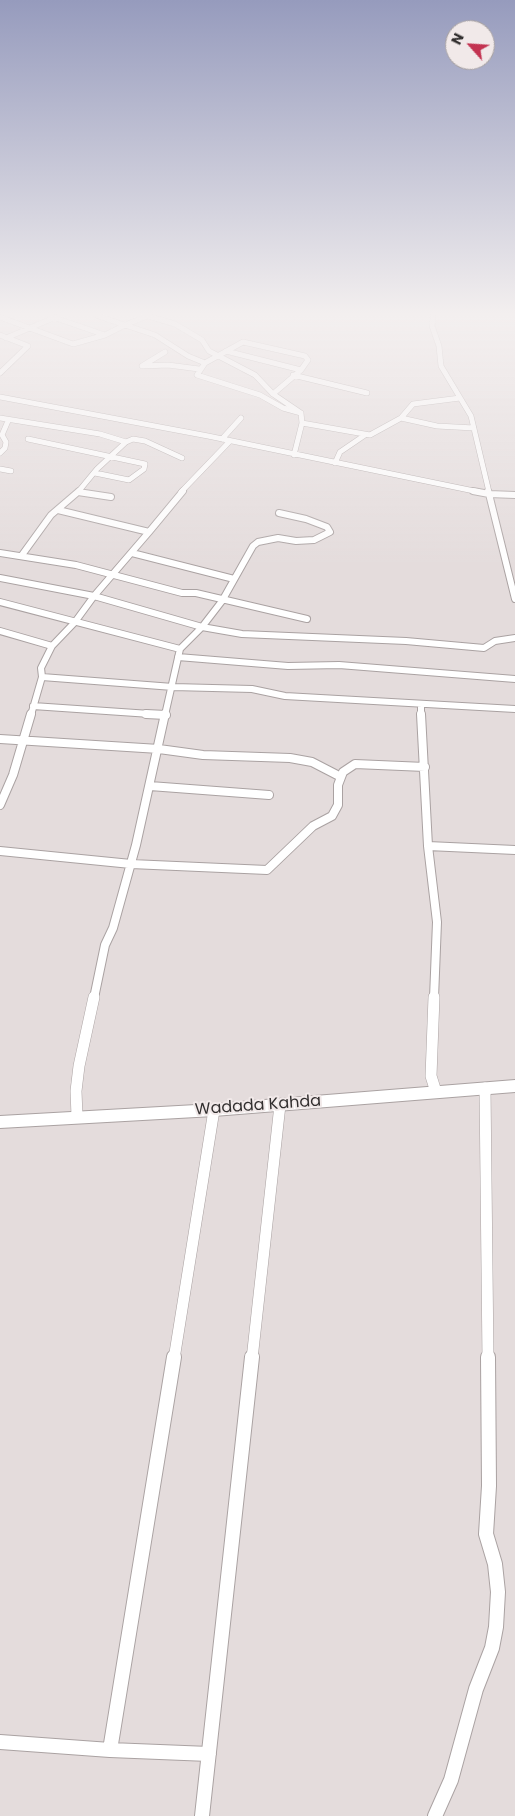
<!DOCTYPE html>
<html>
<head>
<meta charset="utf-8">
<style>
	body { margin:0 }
	#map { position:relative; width:515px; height:1816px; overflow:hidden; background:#e4dcdc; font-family:Poppins,sans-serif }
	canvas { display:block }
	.north { position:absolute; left:445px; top:20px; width:50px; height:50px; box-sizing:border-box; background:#f1e9e9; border:1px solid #a59f9f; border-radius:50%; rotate:296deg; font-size:14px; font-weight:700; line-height:20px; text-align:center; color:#322f2f }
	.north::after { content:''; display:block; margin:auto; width:18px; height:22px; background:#c33351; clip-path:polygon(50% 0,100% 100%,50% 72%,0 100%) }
</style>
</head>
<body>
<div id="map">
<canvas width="515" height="1816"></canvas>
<div class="north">N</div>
</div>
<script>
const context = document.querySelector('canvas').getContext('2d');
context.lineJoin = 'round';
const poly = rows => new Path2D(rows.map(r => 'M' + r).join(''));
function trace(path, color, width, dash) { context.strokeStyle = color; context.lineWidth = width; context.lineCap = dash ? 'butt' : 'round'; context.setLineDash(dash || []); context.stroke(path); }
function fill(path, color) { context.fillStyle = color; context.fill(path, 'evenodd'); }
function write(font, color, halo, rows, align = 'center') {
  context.font = font + ' Poppins,sans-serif'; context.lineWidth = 4; context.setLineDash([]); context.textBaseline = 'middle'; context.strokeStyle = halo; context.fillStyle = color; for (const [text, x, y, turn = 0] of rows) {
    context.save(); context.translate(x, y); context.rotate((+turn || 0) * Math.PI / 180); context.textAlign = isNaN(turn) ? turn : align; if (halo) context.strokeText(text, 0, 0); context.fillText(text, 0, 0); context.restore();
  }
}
const minorFar4 = poly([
	[50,316,105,335,125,325,155,335,188,356,205,363,197,375,260,395,283,408,301,413],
	[98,316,125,325,147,316],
	[148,316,175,324,202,340,209,351,255,375,273,394,301,413,302,423,294,455],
	[433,316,432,326,439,346,441,366,471,416,489,492],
	[0,317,73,344,105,335],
	[0,335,28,346,0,373],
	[6,338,56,317],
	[226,351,301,370],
	[165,352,142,366,168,365,199,369],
	[205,363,243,342,305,356,308,360,301,370,273,394],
	[293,375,367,393],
	[0,397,208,436,479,492],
	[0,418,100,434,126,442],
	[401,418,437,426,474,428],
	[302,423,370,435,401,418,413,404,460,398],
	[28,439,145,464,144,469,129,480,95,473],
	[222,439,241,418],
	[0,453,5,448,6,442,2,435,8,421],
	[335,463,340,452,365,435],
	[0,469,11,471],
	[78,492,97,469,126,442,133,439,145,441,182,458],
	[181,492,230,441]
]);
const minorFar3 = poly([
	[473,491,489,494,488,491],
	[78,492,111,497],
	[515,495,489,494,515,599],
	[58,510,149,532,94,596,202,627,242,634,406,641,484,648,495,641,515,638],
	[149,532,183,491],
	[0,553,76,565,182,593,196,593,307,619],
	[132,553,234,579],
	[22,555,51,515,79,491],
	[0,578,94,596,75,622,52,646,41,668,42,677,31,715],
	[0,602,180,649],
	[0,631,52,646],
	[178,657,288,666,339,665,515,679],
	[42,677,173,687,252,689,285,696,515,709],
	[421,705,421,715],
	[33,706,165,715],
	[165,715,180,649,202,627,222,601,253,546,258,542,278,538,296,541,314,540,330,532,327,527,306,519,279,513]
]);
const minorFar2 = poly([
	[146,714,166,715],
	[421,714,428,846,437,922,434,998],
	[0,739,159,749,203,755,290,758,312,762,341,777],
	[150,786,269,795],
	[0,805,13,775,31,714],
	[428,846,515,850],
	[0,851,131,864,267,870,313,826,332,816,338,805,338,785,343,772,355,764,425,767],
	[94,998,105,945,113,928,136,845,165,714]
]);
const minorFar1 = poly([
	[434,997,431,1076,436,1092],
	[485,1088,488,1359],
	[77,1116,76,1091,79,1066,94,997],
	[174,1359,214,1110],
	[252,1359,280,1105]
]);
const minor = poly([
	[174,1357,110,1750,209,1754],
	[0,1742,110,1750],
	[202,1816,252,1357],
	[435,1816,451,1780,476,1689,492,1648,496,1627,498,1592,495,1564,486,1534,489,1486,488,1357]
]);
const secondary = poly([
	[515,1080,515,1092,214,1116,0,1128,0,1116,214,1104,515,1080]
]);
trace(minorFar4, '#aaa2a2', 6);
trace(minorFar3, '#aaa2a2', 8);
trace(minorFar2, '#aaa2a2', 10);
trace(minorFar1, '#aaa2a2', 12);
trace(minor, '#aaa2a2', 16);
trace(secondary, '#aaa2a2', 2);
trace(minorFar4, '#fff', 5);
trace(minorFar3, '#fff', 6);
trace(minorFar2, '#fff', 8);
trace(minorFar1, '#fff', 11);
trace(minor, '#fff', 14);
fill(secondary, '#fff');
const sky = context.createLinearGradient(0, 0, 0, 570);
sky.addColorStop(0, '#969bbd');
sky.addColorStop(0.55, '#f3efef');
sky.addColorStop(1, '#f3efef00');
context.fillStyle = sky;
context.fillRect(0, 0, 515, 570);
write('16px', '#322f2f', '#f1e9e9', [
	["Wadada Kahda",258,1106,-4]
]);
</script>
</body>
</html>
